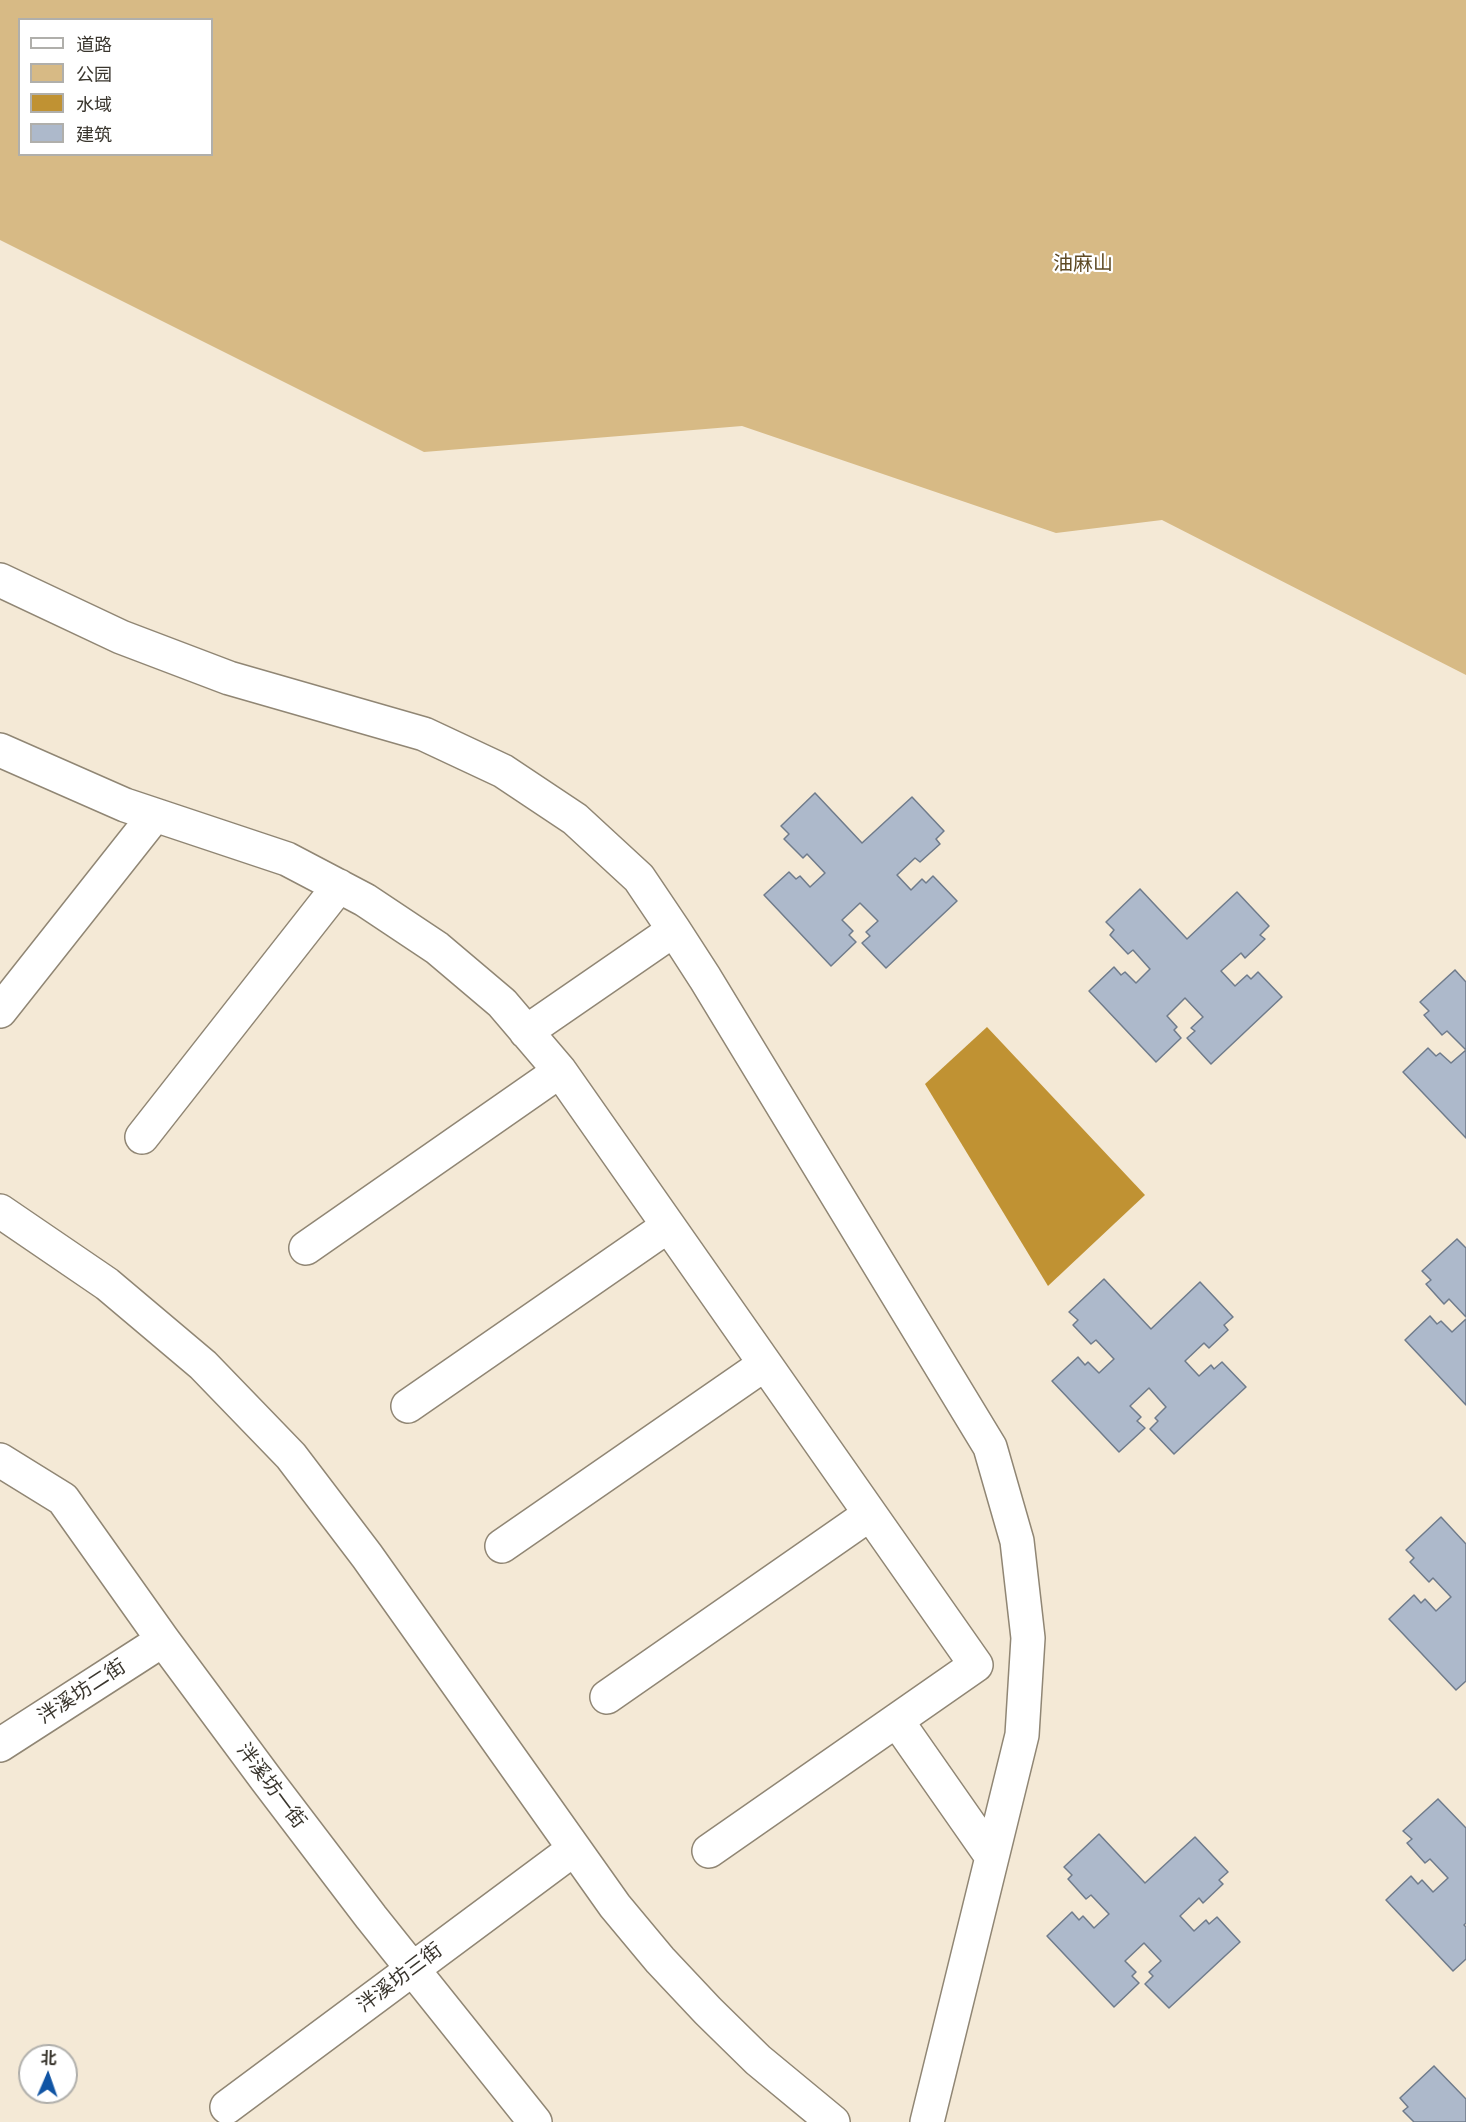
<!DOCTYPE html>
<html>
<head>
<meta charset="utf-8">
<style>
	body { margin:0 }
	#map { position:relative; width:1466px; height:2122px; overflow:hidden; background:#f4e9d6; font-family:"PT Sans","Noto Sans SC",sans-serif }
	canvas { display:block }
	.legend { position:absolute; left:18px; top:18px; width:195px; height:138px; box-sizing:border-box; background:#fff; border:2px solid #b0afab; margin:0; padding:8px 10px; list-style:none; font-size:18px; color:#3a362e }
	.legend li { display:flex; align-items:center; gap:12px; height:30px }
	.legend b { width:30px; border:2px solid #b0afab }
	.north { position:absolute; left:18px; top:2044px; width:60px; height:60px; box-sizing:border-box; background:#fff; border:2px solid #b0afab; border-radius:50%; rotate:2deg; font-size:16px; font-weight:700; line-height:24px; text-align:center; color:#3a362e }
	.north::after { content:''; display:block; margin:auto; width:21px; height:27px; background:#1054a4; clip-path:polygon(50% 0,100% 100%,50% 72%,0 100%) }
</style>
</head>
<body>
<div id="map">
<canvas width="1466" height="2122"></canvas>
<ul class="legend">
<li><b style="height:8px;background:#fff"></b>道路</li>
<li><b style="height:16px;background:#d7ba85"></b>公园</li>
<li><b style="height:16px;background:#c09233"></b>水域</li>
<li><b style="height:16px;background:#adb9cb"></b>建筑</li>
</ul>
<div class="north">北</div>
</div>
<script>
const context = document.querySelector('canvas').getContext('2d');
context.lineJoin = 'round';
function fill(path, color) { context.fillStyle = color; context.fill(path, 'evenodd'); }
const poly = rows => new Path2D(rows.map(r => 'M' + r).join(''));
function trace(path, color, width, dash) { context.strokeStyle = color; context.lineWidth = width; context.lineCap = dash ? 'butt' : 'round'; context.setLineDash(dash || []); context.stroke(path); }
function write(font, color, halo, rows, align = 'center') {
  context.font = font + ' "PT Sans","Noto Sans SC",sans-serif'; context.lineWidth = 4.5; context.setLineDash([]); context.textBaseline = 'middle'; context.strokeStyle = halo; context.fillStyle = color; for (const [text, x, y, turn = 0] of rows) {
    context.save(); context.translate(x, y); context.rotate((+turn || 0) * Math.PI / 180); context.textAlign = isNaN(turn) ? turn : align; if (halo) context.strokeText(text, 0, 0); context.fillText(text, 0, 0); context.restore();
  }
}
fill(poly([
	[0,0,1466,0,1466,675,1162,520,1056,533,742,426,424,452,0,240],
	[20,20,212,20,212,154,20,154]
]), '#d7ba85');
fill(poly([
	[987,1027,1145,1195,1048,1286,925,1084]
]), '#c09233');
const building = poly([
	[815,793,862,843,912,797,944,831,936,839,940,844,920,862,915,858,897,875,911,890,922,879,926,883,933,876,957,901,886,968,862,943,870,936,866,932,878,921,860,903,842,920,853,931,849,935,856,942,831,966,764,895,789,872,796,879,800,876,810,887,825,873,807,854,803,858,784,839,789,834,781,826,815,793],
	[1140,889,1187,939,1237,892,1269,926,1260,935,1265,939,1245,958,1241,953,1221,971,1235,986,1247,975,1251,979,1258,972,1282,997,1211,1064,1187,1038,1195,1031,1191,1028,1203,1017,1185,998,1167,1016,1177,1027,1174,1030,1181,1038,1156,1062,1089,991,1114,967,1121,975,1125,972,1136,983,1150,969,1133,950,1128,954,1110,935,1114,930,1106,922,1140,889],
	[1455,970,1466,982,1466,1138,1403,1072,1428,1048,1436,1056,1440,1053,1451,1063,1466,1050,1447,1031,1442,1035,1424,1015,1429,1011,1420,1002,1455,970],
	[1457,1239,1466,1248,1466,1317,1449,1299,1444,1304,1426,1284,1431,1280,1422,1271,1457,1239],
	[1104,1279,1151,1329,1200,1282,1233,1317,1224,1325,1228,1330,1209,1348,1204,1343,1185,1361,1199,1376,1211,1365,1214,1369,1222,1362,1246,1387,1174,1454,1150,1429,1158,1421,1155,1418,1166,1407,1149,1388,1130,1406,1141,1417,1137,1421,1145,1428,1119,1452,1052,1381,1078,1357,1085,1365,1088,1362,1099,1373,1114,1359,1096,1340,1091,1344,1073,1325,1078,1320,1069,1312,1104,1279],
	[1430,1316,1437,1324,1441,1321,1452,1332,1466,1319,1466,1405,1405,1340,1430,1316],
	[1441,1517,1466,1544,1466,1681,1456,1690,1389,1619,1414,1595,1421,1603,1425,1599,1436,1611,1451,1597,1433,1578,1429,1582,1410,1562,1414,1558,1406,1550,1441,1517],
	[1438,1799,1466,1828,1466,1923,1464,1925,1466,1927,1466,1959,1453,1971,1386,1900,1411,1876,1418,1884,1422,1880,1433,1892,1448,1878,1430,1859,1425,1863,1407,1843,1412,1839,1403,1831,1438,1799],
	[1099,1834,1145,1883,1195,1837,1228,1872,1219,1880,1223,1884,1203,1903,1199,1898,1180,1916,1194,1931,1206,1920,1209,1924,1217,1917,1240,1942,1169,2008,1145,1984,1153,1976,1149,1972,1161,1961,1144,1943,1125,1961,1136,1972,1132,1976,1139,1983,1114,2007,1047,1936,1072,1912,1079,1920,1083,1916,1094,1928,1109,1914,1091,1895,1086,1899,1068,1879,1072,1875,1064,1867,1099,1834],
	[1434,2066,1466,2099,1466,2122,1414,2122,1403,2111,1408,2107,1400,2098,1434,2066]
]);
fill(building, '#adb9cb');
trace(building, '#6f7b8b', 1.5);
const minor = poly([
	[0,580,121,637,229,678,424,734,503,771,575,819,639,878,674,930,705,978,990,1447,1017,1541,1028,1638,1022,1735,927,2122],
	[0,750,125,805,287,859,365,900,437,948,502,1003,560,1071,976,1665,709,1851],
	[0,1011,155,815],
	[526,1032,674,930],
	[142,1137,339,886],
	[0,1211,107,1284,203,1365,291,1456,367,1556,615,1906,660,1960,708,2011,758,2060,833,2122],
	[306,1248,560,1071],
	[408,1406,668,1226],
	[0,1460,63,1499,163,1640,266,1779,371,1917,535,2122],
	[502,1546,765,1364],
	[607,1697,870,1514],
	[897,1721,992,1857],
	[0,1745,163,1640],
	[227,2107,574,1849]
]);
trace(minor, '#908674', 36);
trace(minor, '#fff', 33);
write('20px', '#5f4b25', '#fff', [
	["油麻山",1083,264]
]);
write('20px', '#3a362e', '#fff', [
	["泮溪坊二街",82,1692,-33],
	["泮溪坊一街",271,1786,53],
	["泮溪坊三街",400,1978,-37]
]);
</script>
</body>
</html>
